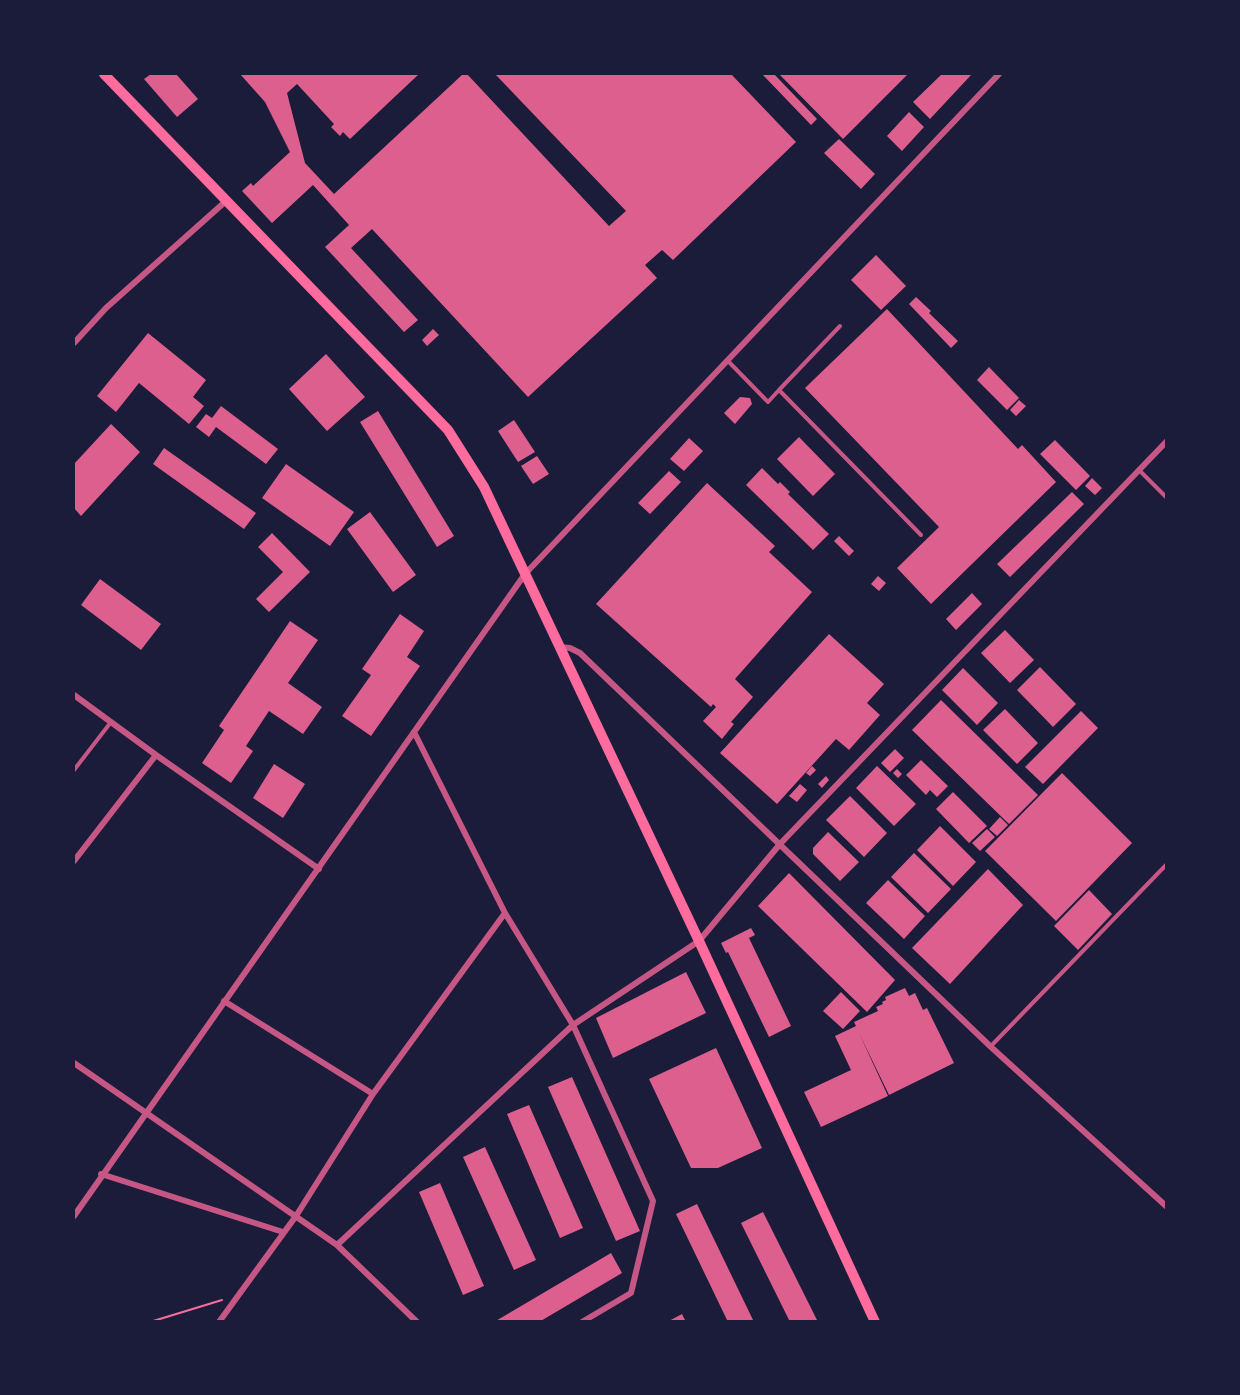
<!DOCTYPE html>
<html>
<head>
<meta charset="utf-8">
<style>
	body { margin:0 }
	#map { position:relative; width:1240px; height:1395px; overflow:hidden; background:#1b1b3a; font-family:Signika,sans-serif }
	canvas { display:block }
	.frame { position:absolute; inset:0; border:75px solid #1b1b3a; pointer-events:none }
</style>
</head>
<body>
<div id="map">
<canvas width="1240" height="1395"></canvas>
<div class="frame"></div>
</div>
<script>
const context = document.querySelector('canvas').getContext('2d');
context.lineJoin = 'round';
function fill(path, color) { context.fillStyle = color; context.fill(path, 'evenodd'); }
const poly = rows => new Path2D(rows.map(r => 'M' + r).join(''));
function trace(path, color, width, dash) { context.strokeStyle = color; context.lineWidth = width; context.lineCap = dash ? 'butt' : 'round'; context.setLineDash(dash || []); context.stroke(path); }
fill(poly([
	[151,74,176,74,198,99,177,117,144,79],
	[240,74,419,74,350,139,343,132,340,136,331,127,334,124,297,84,287,93,305,163,334,194,463,74,467,74,609,226,626,211,495,74,731,74,796,142,673,260,662,250,645,265,657,278,528,397,372,229,351,248,418,320,404,332,325,247,349,225,313,185,272,223,242,191,251,183,253,186,290,152,265,102],
	[762,74,774,74,817,119,811,125],
	[779,74,908,74,843,139],
	[942,74,972,74,930,119,913,102],
	[909,112,924,127,902,151,887,136],
	[839,139,875,174,861,189,824,153],
	[876,255,906,286,881,310,851,280],
	[916,297,931,311,929,313,958,341,951,348,909,304],
	[887,309,1018,449,1022,445,1056,482,931,604,897,568,939,527,805,388],
	[433,329,439,335,427,346,422,340],
	[148,333,206,380,193,397,204,406,189,424,139,383,116,412,97,396],
	[326,354,365,397,327,431,289,389],
	[989,367,1019,398,1007,410,977,380],
	[740,397,750,398,752,404,735,424,724,413],
	[1019,400,1026,406,1016,416,1010,410],
	[221,406,278,449,266,464,216,427,209,437,196,427,206,414,212,418],
	[378,411,454,536,437,547,360,422],
	[514,420,535,452,518,462,498,431],
	[111,424,140,452,81,516,74,508,74,464],
	[799,437,835,474,813,496,777,459],
	[689,438,703,451,684,471,670,459],
	[1055,440,1090,476,1076,490,1040,454],
	[164,448,256,513,244,529,153,464],
	[537,456,549,474,533,484,521,466],
	[286,464,354,512,330,546,262,498],
	[762,468,778,484,780,482,790,492,788,494,829,534,813,550,746,485],
	[669,471,681,482,650,514,638,503],
	[1092,478,1102,488,1095,495,1085,486],
	[707,483,775,546,769,552,812,592,735,679,753,697,731,722,734,724,722,739,703,721,716,707,713,704,711,707,596,604],
	[1072,492,1084,504,1010,577,997,564],
	[370,512,416,575,393,592,347,529],
	[272,533,310,572,269,612,256,599,283,572,258,547],
	[839,536,854,551,849,556,834,541],
	[878,576,886,583,879,591,871,584],
	[100,579,161,624,141,650,81,605],
	[972,593,982,604,956,630,946,619],
	[400,614,424,631,407,657,420,666,371,736,342,716,371,675,362,669],
	[290,621,318,640,288,683,322,707,303,734,269,711,246,746,253,751,231,783,202,763,224,730,219,726],
	[1005,630,1034,660,1010,683,981,653],
	[829,634,884,684,867,703,880,715,849,750,836,739,777,804,720,753],
	[1040,667,1076,704,1053,727,1017,690],
	[963,668,998,703,977,725,942,690],
	[941,700,1038,795,1009,824,912,730],
	[1005,709,1038,743,1017,764,983,730],
	[1081,711,1098,728,1043,784,1025,767],
	[895,749,904,758,890,772,881,763],
	[921,760,948,786,937,797,930,790,926,795,906,775],
	[274,764,305,784,283,818,253,798],
	[812,766,816,770,810,776,806,773],
	[877,766,916,804,894,826,856,788],
	[897,769,902,774,898,778,893,773],
	[1062,773,1132,843,1056,921,985,851],
	[826,776,829,780,822,788,818,784],
	[800,784,807,790,797,802,789,796],
	[953,792,987,826,969,843,936,809],
	[850,796,887,833,864,857,826,820],
	[1000,817,1008,825,997,836,989,829],
	[940,826,976,862,953,886,917,850],
	[987,829,995,837,980,851,972,843],
	[828,832,859,862,840,881,813,854,813,848],
	[914,853,951,889,928,913,891,877],
	[988,869,1023,905,950,984,912,948],
	[789,873,895,980,867,1012,758,906],
	[888,880,925,916,904,939,866,903],
	[1089,890,1112,914,1078,950,1054,926],
	[751,928,755,935,749,938,791,1026,769,1037,728,952,726,953,721,943],
	[686,972,706,1013,613,1058,596,1018],
	[905,988,909,996,915,993,923,1010,927,1008,954,1063,889,1095,859,1033,888,1096,821,1127,804,1092,851,1070,835,1036,856,1026,854,1022,878,1011,876,1007,883,1004,882,1002,886,1000,885,997],
	[841,992,860,1011,843,1029,823,1011],
	[716,1048,762,1148,718,1168,691,1168,649,1079],
	[572,1077,640,1231,616,1241,548,1087],
	[529,1105,583,1228,560,1238,507,1114],
	[485,1147,536,1260,514,1270,463,1157],
	[440,1183,484,1286,463,1295,419,1192],
	[697,1204,754,1322,728,1322,676,1214],
	[763,1212,818,1322,790,1322,741,1223],
	[611,1253,622,1273,539,1322,494,1322],
	[682,1314,686,1322,667,1322]
]), '#dd5f8e');
trace(poly([
	[150,1322,222,1300]
]), '#ff6b9d', 2);
trace(poly([
	[728,361,768,402,779,390,921,535],
	[779,390,840,326],
	[1139,470,1166,497],
	[74,770,111,722],
	[991,1046,1166,865]
]), '#c65784', 4);
trace(poly([
	[74,343,106,308,226,201],
	[560,647,570,648,580,653,991,1047,1166,1206],
	[74,695,156,755,319,869],
	[414,732,505,913,573,1025,653,1201,631,1293,582,1322],
	[74,861,156,755],
	[224,1001,373,1094],
	[74,1063,337,1245,417,1322],
	[101,1174,283,1232],
	[74,1216,525,574,999,74],
	[337,1245,573,1025,699,941,780,844,1166,442],
	[219,1322,296,1216,373,1094,505,913]
]), '#c65784', 6);
trace(poly([
	[104,74,448,430,484,487,699,941,875,1322]
]), '#ff6b9d', 10);
</script>
</body>
</html>
